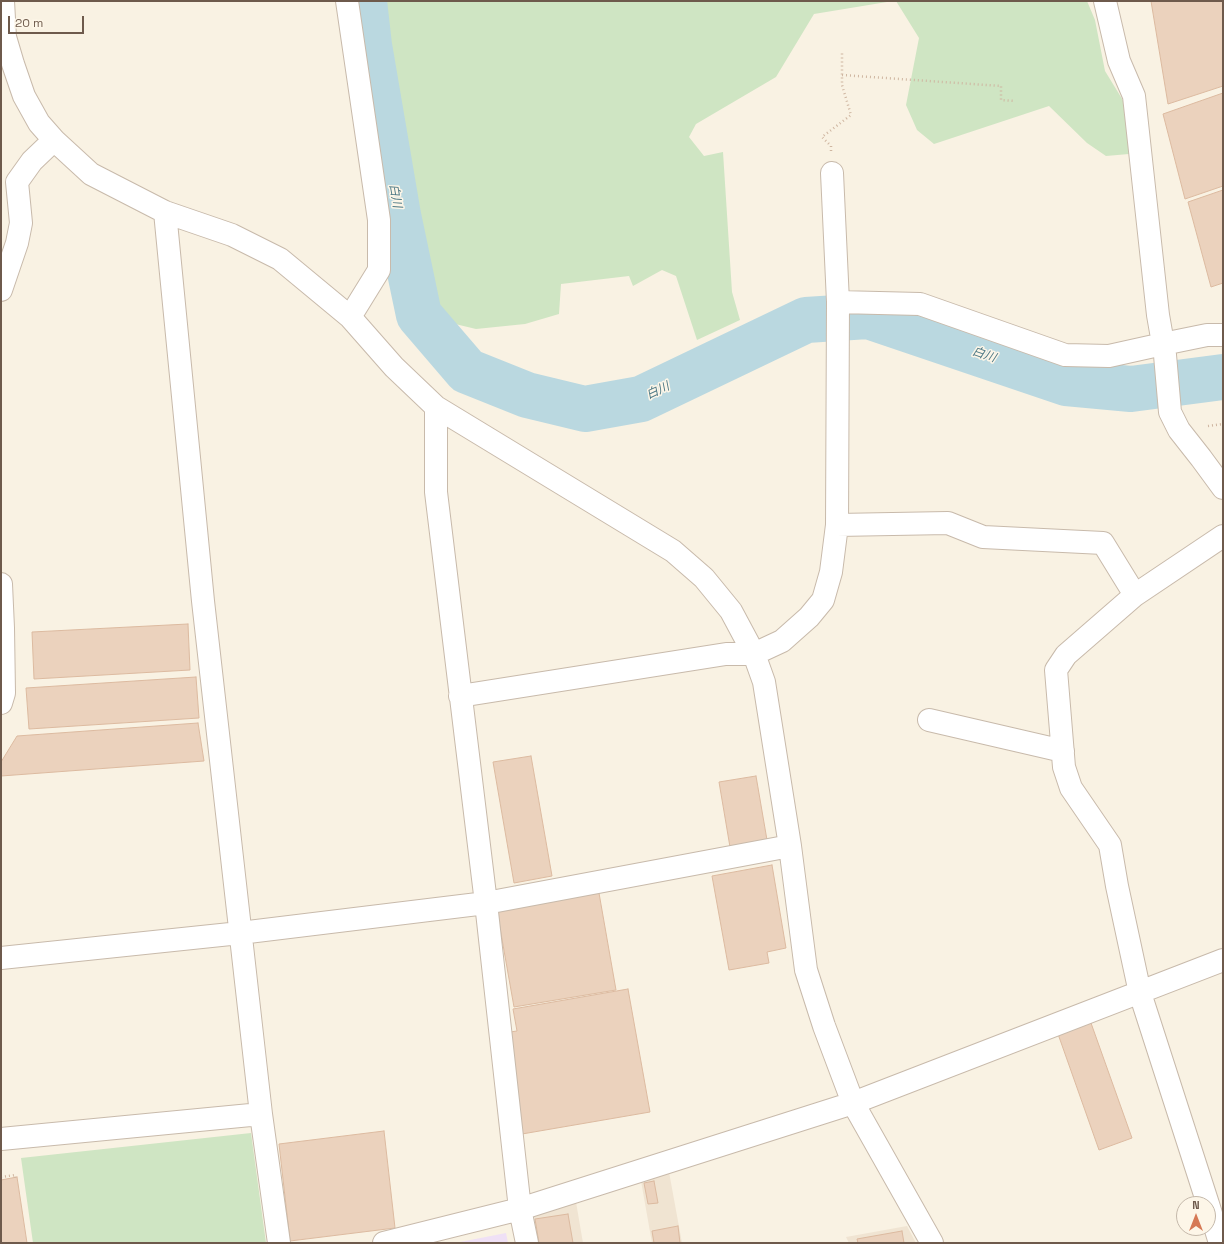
<!DOCTYPE html>
<html>
<head>
<meta charset="utf-8">
<style>
	body { margin:0 }
	#map { position:relative; width:1224px; height:1244px; overflow:hidden; background:#f9f2e3; font-family:"Space Grotesk",sans-serif }
	canvas { display:block }
	.frame { position:absolute; inset:0; border:2px solid #6e5a4c; pointer-events:none }
	.north { position:absolute; left:1176px; top:1196px; width:40px; height:40px; box-sizing:border-box; background:#fdf6e8; border:1px solid #c4b8aa; border-radius:50%; rotate:0deg; font-size:11px; font-weight:700; line-height:16px; text-align:center; color:#6e5a4c }
	.north::after { content:''; display:block; margin:auto; width:14px; height:18px; background:#d67955; clip-path:polygon(50% 0,100% 100%,50% 72%,0 100%) }
	.scale { position:absolute; left:8px; top:16px; width:76px; height:18px; box-sizing:border-box; border:2px solid #6e5a4c; border-top:0; padding-left:5px; font-size:12px; line-height:14px; white-space:nowrap; color:#6e5a4c; -webkit-text-stroke:3px #fdf6e8; paint-order:stroke }
</style>
</head>
<body>
<div id="map">
<canvas width="1224" height="1244"></canvas>
<div class="frame"></div>
<div class="north">N</div>
<div class="scale">20 m</div>
</div>
<script>
const context = document.querySelector('canvas').getContext('2d');
context.lineJoin = 'round';
function fill(path, color) { context.fillStyle = color; context.fill(path, 'evenodd'); }
const poly = rows => new Path2D(rows.map(r => 'M' + r).join(''));
function trace(path, color, width, dash) { context.strokeStyle = color; context.lineWidth = width; context.lineCap = dash ? 'butt' : 'round'; context.setLineDash(dash || []); context.stroke(path); }
function write(font, color, halo, rows, align = 'center') {
  context.font = font + ' "Space Grotesk","Noto Sans JP",sans-serif'; context.lineWidth = 3; context.setLineDash([]); context.textBaseline = 'middle'; context.strokeStyle = halo; context.fillStyle = color; for (const [text, x, y, turn = 0] of rows) {
    context.save(); context.translate(x, y); context.rotate((+turn || 0) * Math.PI / 180); context.textAlign = isNaN(turn) ? turn : align; if (halo) context.strokeText(text, 0, 0); context.fillText(text, 0, 0); context.restore();
  }
}
fill(poly([
	[669,1172,682,1243,652,1243,641,1181],
	[576,1202,583,1243,536,1243,531,1216],
	[907,1226,916,1243,849,1243,846,1237]
]), '#f0e4d2');
fill(poly([
	[506,1233,508,1243,455,1243]
]), '#efe0f5');
fill(poly([
	[370,1,893,1,814,14,776,77,696,124,689,137,704,156,723,152,732,292,740,320,697,340,676,276,662,270,633,286,629,276,561,284,559,314,525,324,476,329,451,323,434,310,427,292,403,189,376,48],
	[896,1,1087,1,1095,20,1105,71,1124,102,1129,154,1106,156,1087,143,1049,106,934,144,917,130,906,105,919,38],
	[251,1133,266,1243,33,1243,21,1158]
]), '#cfe5c3');
trace(poly([
	[364,1,369,45,398,215,419,315,467,371,527,395,585,409,641,399,806,320,868,316,1066,383,1131,389,1223,377]
]), '#bad8e0', 46);
const building = poly([
	[1151,1,1223,1,1223,86,1168,104,1151,1],
	[1223,93,1223,186,1185,199,1163,114,1223,93],
	[1223,190,1223,283,1211,287,1188,202,1223,190],
	[188,624,190,670,34,679,32,632,188,624],
	[196,677,199,718,29,729,26,688,196,677],
	[198,723,204,761,1,776,1,762,17,736,198,723],
	[531,756,552,876,514,883,493,762,531,756],
	[756,776,767,840,730,847,719,782,756,776],
	[772,865,786,948,767,952,769,963,729,970,712,876,772,865],
	[599,893,616,990,514,1007,497,911,599,893],
	[628,989,650,1112,522,1134,503,1033,517,1031,513,1009,628,989],
	[1091,1023,1132,1138,1099,1150,1058,1034,1091,1023],
	[384,1131,395,1228,290,1241,279,1144,384,1131],
	[17,1177,27,1243,1,1243,1,1180,17,1177],
	[654,1181,658,1203,648,1204,644,1183,654,1181],
	[568,1214,573,1243,539,1243,535,1219,568,1214],
	[678,1226,680,1243,654,1243,652,1231,678,1226],
	[902,1231,904,1243,858,1243,857,1239,902,1231]
]);
fill(building, '#ebd2bd');
trace(building, '#dcbaa0', 1);
const minor = poly([
	[3,1,5,37,13,64,24,96,39,123,54,140,91,174,165,212,232,235,280,259,350,317,394,367,436,407,673,551,704,578,731,611,754,654,764,682,790,846,806,970,824,1026,853,1103,932,1243],
	[347,1,379,220,379,270,350,317],
	[1105,1,1119,61,1134,96,1158,315,1165,355,1170,412,1179,430,1201,458,1223,488],
	[165,212,203,601,261,1114],
	[1,290,17,243,21,223,17,182,32,161,54,140],
	[838,302,920,304,1065,355,1109,356,1163,344,1207,335,1223,335],
	[436,407,436,492,486,903,520,1209,527,1243],
	[837,525,948,523,983,537,1103,543,1135,595],
	[1,584,3,628,4,693,1,703],
	[460,696,726,654,754,654,782,641,809,617,823,600,831,572,837,525,838,302,832,173],
	[929,720,1063,751],
	[1,958,240,933,486,903,790,846],
	[1,1139,261,1114,279,1243],
	[1208,1204,1140,993,1117,886,1110,845,1071,788,1064,767,1056,670,1066,655,1135,595,1223,536],
	[1208,1204,1220,1243],
	[384,1243,520,1209,853,1103,1223,960]
]);
trace(minor, '#c8baab', 24);
trace(poly([
	[842,75,1001,86,1001,100,1015,101],
	[831,151,831,146,822,137,851,115,842,85,842,52],
	[1208,426,1223,424],
	[1,1177,15,1175,15,1178]
]), '#cfb6a1', 2.5, [1, 3]);
trace(minor, '#fff', 22);
write('italic 12px', '#4c7885', '#fdf6e8', [
	["白川",395,196,80],
	["白川",984,355,19],
	["白川",658,391,-25]
]);
</script>
</body>
</html>
